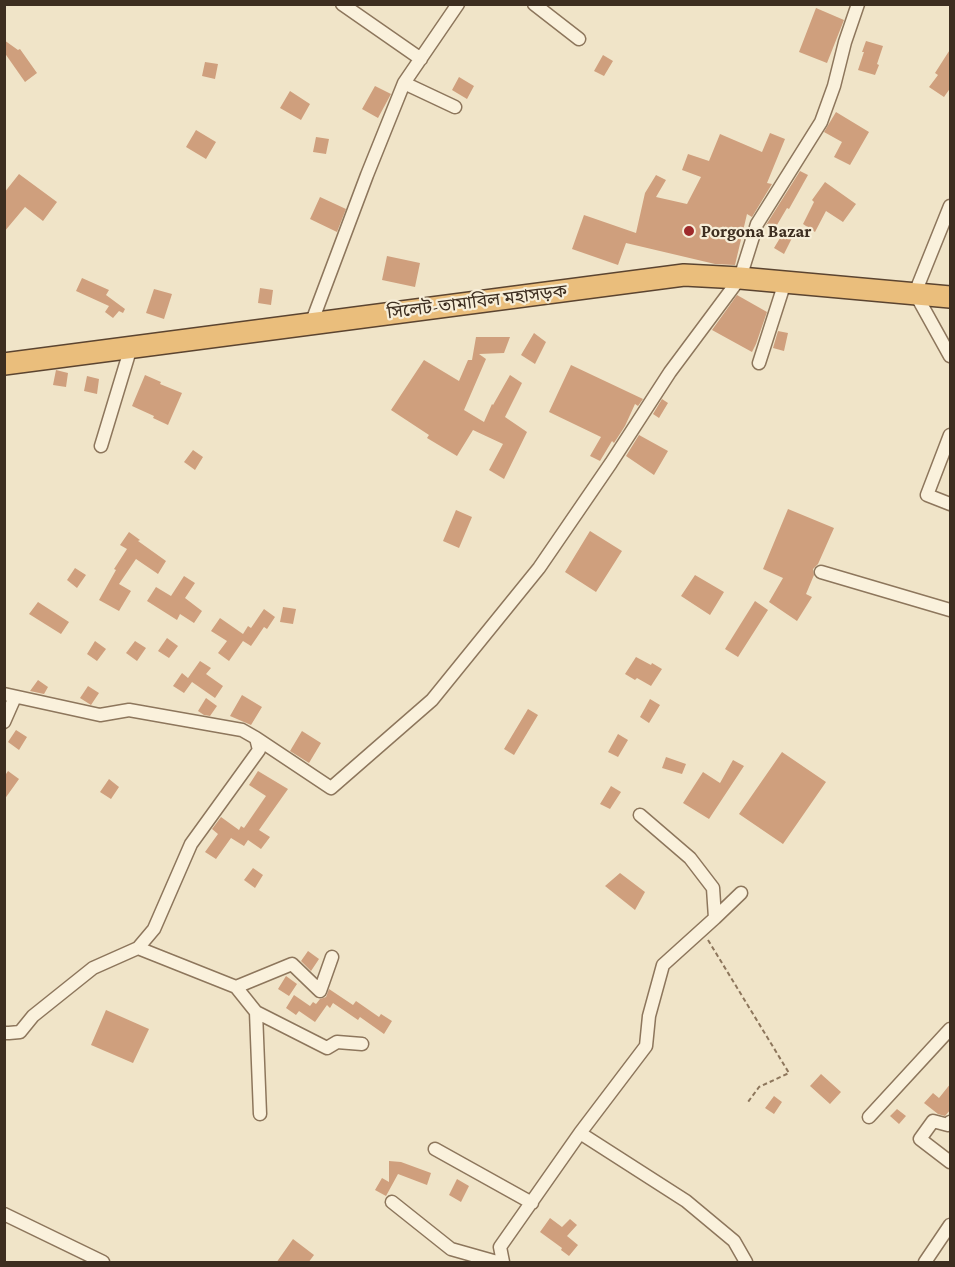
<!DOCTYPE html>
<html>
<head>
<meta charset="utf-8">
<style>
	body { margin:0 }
	#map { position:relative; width:955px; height:1267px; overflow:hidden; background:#f0e4c8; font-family:"Crimson Pro",serif }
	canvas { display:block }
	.frame { position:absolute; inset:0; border:6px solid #3d2e20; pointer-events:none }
</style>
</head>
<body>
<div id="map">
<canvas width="955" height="1267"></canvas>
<div class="frame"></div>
</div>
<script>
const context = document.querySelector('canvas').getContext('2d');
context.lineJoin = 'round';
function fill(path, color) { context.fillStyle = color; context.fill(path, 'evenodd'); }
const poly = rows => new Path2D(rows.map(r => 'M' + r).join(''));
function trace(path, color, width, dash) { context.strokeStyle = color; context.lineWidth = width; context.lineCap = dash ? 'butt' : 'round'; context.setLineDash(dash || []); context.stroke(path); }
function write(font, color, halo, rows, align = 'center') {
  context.font = font + ' "Crimson Pro","Noto Sans Bengali",serif'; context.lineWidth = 4.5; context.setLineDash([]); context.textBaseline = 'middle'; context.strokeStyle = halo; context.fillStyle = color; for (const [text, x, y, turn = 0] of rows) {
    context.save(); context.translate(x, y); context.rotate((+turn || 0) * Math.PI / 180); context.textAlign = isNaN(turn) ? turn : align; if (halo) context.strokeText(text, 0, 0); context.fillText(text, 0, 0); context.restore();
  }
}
fill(poly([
	[816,8,844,20,827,63,799,52],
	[4,40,18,50,20,49,37,73,25,82,4,52],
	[866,41,883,46,877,64,879,65,875,75,858,70,864,52,862,52],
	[951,48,951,87,944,97,929,87,938,75,935,73],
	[603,55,613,61,604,76,594,71],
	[205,62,218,64,215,79,202,76],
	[459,77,474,86,467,99,452,90],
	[375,86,391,94,378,118,362,109],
	[290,91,310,104,301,120,280,108],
	[836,112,869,132,850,165,834,157,842,142,824,132],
	[196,130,216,142,206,159,186,147],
	[770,133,785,139,767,183,772,184,752,217,747,214,735,265,715,264,626,243,618,265,572,249,584,215,636,233,645,193,656,175,666,180,656,197,687,204,701,177,682,170,688,154,709,161,720,134,762,152],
	[316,137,329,139,326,154,313,152],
	[800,171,808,175,789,209,787,208,774,230,766,225],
	[19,174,57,202,43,221,25,207,4,232,4,193],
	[825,182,856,204,843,222,826,211,815,232,803,224,814,202,812,200],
	[320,197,346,209,337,232,310,219],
	[783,233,792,238,784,254,774,248],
	[387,256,420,263,415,287,382,280],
	[82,278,109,290,106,295,125,309,123,313,119,311,113,318,105,312,109,306,76,291],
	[260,288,273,290,271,305,258,303],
	[154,289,172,294,164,319,146,313],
	[737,295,767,312,756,344,752,352,712,330],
	[778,331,788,333,784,351,773,348],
	[534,333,546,342,535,364,521,355],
	[476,337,510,337,504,353,479,354,486,359,464,410,484,422,492,404,493,405,510,375,522,383,505,417,527,432,504,479,489,470,503,444,473,430,457,456,427,438,429,435,391,410,424,360,459,381,468,360,472,360],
	[571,365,643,399,638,406,635,404,625,426,614,443,612,441,600,461,590,456,601,437,549,412],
	[56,370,68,373,66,387,53,385],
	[145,375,161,382,160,384,182,393,168,425,153,418,154,416,132,406],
	[87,376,99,379,97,394,84,391],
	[662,399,668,403,659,418,653,414],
	[639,435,668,451,654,475,626,456],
	[193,450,203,457,195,470,184,462],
	[788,509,834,528,818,564,813,569,814,575,806,594,812,597,797,621,769,602,783,578,763,569],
	[456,510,472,517,459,548,443,541],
	[590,531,622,551,596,592,565,572],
	[129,532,140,540,138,541,166,561,158,574,136,559,119,584,131,591,119,611,99,600,116,570,114,569,127,549,120,545],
	[75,568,86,575,77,588,67,580],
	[695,575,724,592,710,615,681,596],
	[184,576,195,583,185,598,202,611,194,623,180,614,177,620,147,601,156,587,171,596],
	[755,601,768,610,738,657,725,649],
	[38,602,69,622,61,634,29,614],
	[283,607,296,609,293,624,280,622],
	[264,609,275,617,267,629,264,627,251,646,243,641,229,661,218,653,227,641,211,631,220,618,243,634,248,626,251,628],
	[167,638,178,646,169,658,158,651],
	[95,641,106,649,97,661,87,654],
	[135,641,146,648,137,661,126,653],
	[636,657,651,665,652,663,662,669,651,686,637,678,635,680,625,674],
	[200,661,211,668,206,674,223,686,215,698,192,682,184,693,173,686,182,673,188,678],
	[38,680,48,687,44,694,30,691],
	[88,686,99,693,91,705,80,698],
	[242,695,262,707,251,725,230,716],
	[206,698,217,706,210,716,204,715,198,711],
	[650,699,660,705,649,723,640,717],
	[528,709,538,715,514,755,504,749],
	[16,730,27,737,19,750,8,742],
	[302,731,321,743,309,763,290,751],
	[618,734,628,740,618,757,608,752],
	[782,752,826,782,783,844,739,814],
	[666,757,686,764,682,774,662,768],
	[733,760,744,766,709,819,683,803,703,772,720,783],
	[8,771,19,779,4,800,4,777],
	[258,771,288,789,259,830,270,837,261,849,248,840,244,846,231,838,216,859,205,852,218,834,212,829,221,817,239,830,241,826,244,828,266,796,249,785],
	[109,779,119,787,111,799,100,792],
	[611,786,621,792,610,809,600,804],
	[253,868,263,875,255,888,244,880],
	[620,873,645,892,635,910,605,886],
	[308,951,319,959,311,971,301,961],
	[286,976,297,984,289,996,278,989],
	[329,989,353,1005,356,1001,379,1017,381,1014,392,1021,384,1034,360,1017,358,1020,333,1003,330,1008,327,1005,315,1022,299,1011,296,1015,286,1008,294,995,310,1006,313,1002,316,1004,320,999,326,997],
	[106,1010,149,1029,133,1063,91,1045],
	[821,1074,841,1092,830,1104,810,1086],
	[951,1083,951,1109,945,1116,938,1114,924,1103,933,1093,939,1098],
	[774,1096,782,1102,774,1114,765,1108],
	[897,1109,906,1116,899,1124,890,1116],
	[389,1161,401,1162,431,1173,427,1185,398,1174,386,1196,375,1190,382,1178,389,1182],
	[457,1179,469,1186,461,1202,449,1195],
	[550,1218,562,1227,570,1219,577,1225,567,1236,578,1245,569,1256,561,1250,562,1248,540,1232],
	[293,1239,314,1255,308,1263,276,1263]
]), '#cf9f7d');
const minor = poly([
	[342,4,421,59],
	[534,4,579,39],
	[404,83,458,4],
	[950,206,915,293,950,356],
	[311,324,367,175,404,83,455,107],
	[759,363,785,282],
	[950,435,927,495,950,504],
	[101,446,131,347],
	[821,572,950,610],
	[4,694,100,715,129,710,242,730,256,738,259,750,191,844,154,929,138,948,93,968,33,1016,20,1032,9,1033,4,1033],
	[4,722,15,697],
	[256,738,331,788,432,700,539,568,611,463,670,372,740,278,757,224,821,122,834,86,845,42,858,4],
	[640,815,690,858,713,888,715,918],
	[138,948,236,987],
	[332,957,320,991,292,964,236,987,256,1012,327,1048,337,1042,362,1044],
	[256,1012,260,1114],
	[869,1117,950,1029],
	[950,1122,948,1125,933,1121,920,1139,950,1162],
	[580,1133,686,1201,734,1241,746,1262],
	[435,1149,532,1203],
	[392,1202,451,1249,497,1262],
	[4,1214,103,1262],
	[503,1262,500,1247,580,1133,646,1046,649,1016,663,965,715,918,741,893],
	[925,1262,950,1225]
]);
const trunk = poly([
	[4,364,684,275,740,278,950,297]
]);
trace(minor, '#8d765c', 15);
trace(trunk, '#5b4430', 24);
trace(poly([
	[708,940,789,1073,759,1087,748,1102]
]), '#8d765c', 2, [4.5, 3]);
trace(minor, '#faf1dc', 12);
trace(trunk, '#eabe7c', 21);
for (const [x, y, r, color] of [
	[689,231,6,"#9e2a2b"]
]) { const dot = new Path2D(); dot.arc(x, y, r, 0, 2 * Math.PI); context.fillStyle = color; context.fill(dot); trace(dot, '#f7eed8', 2); }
write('bold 18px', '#3d2e20', '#f7eed8', [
	["Porgona Bazar",701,231]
], 'left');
write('18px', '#3d2e20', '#f7eed8', [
	["সিলেট-তামাবিল মহাসড়ক",477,302,-7]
]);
</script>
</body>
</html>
